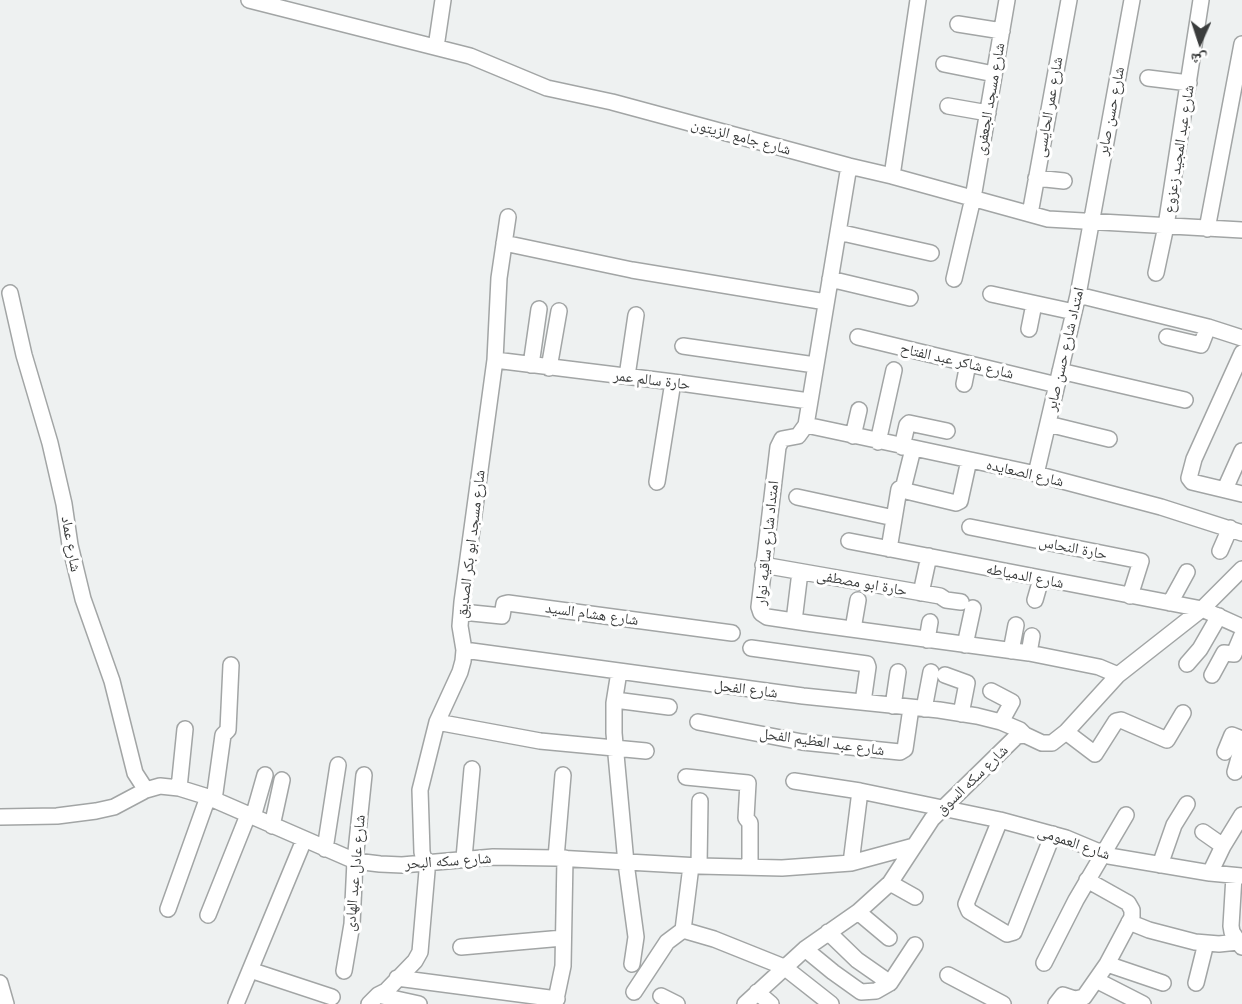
<!DOCTYPE html>
<html>
<head>
<meta charset="utf-8">
<style>
	body { margin:0 }
	#map { position:relative; width:1242px; height:1004px; overflow:hidden; background:#eef1f1; font-family:"Golos Text","Noto Naskh Arabic",sans-serif }
	canvas { display:block }
	.north { position:absolute; left:1170px; top:12px; width:60px; height:60px; -webkit-text-stroke:4px #fff; paint-order:stroke; rotate:183deg; font-size:16px; font-weight:700; line-height:24px; text-align:center; color:#3b3d3d }
	.north::after { content:''; display:block; margin:auto; width:21px; height:27px; background:#3b3d3d; clip-path:polygon(50% 0,100% 100%,50% 72%,0 100%) }
</style>
</head>
<body>
<div id="map">
<canvas width="1242" height="1004"></canvas>
<div class="north">ش</div>
</div>
<script>
const context = document.querySelector('canvas').getContext('2d');
context.lineJoin = 'round';
const poly = rows => new Path2D(rows.map(r => 'M' + r).join(''));
function trace(path, color, width, dash) { context.strokeStyle = color; context.lineWidth = width; context.lineCap = dash ? 'butt' : 'round'; context.setLineDash(dash || []); context.stroke(path); }
function write(font, color, halo, rows, align = 'center') {
  context.font = font + ' "Golos Text","Noto Naskh Arabic",sans-serif'; context.lineWidth = 6; context.setLineDash([]); context.textBaseline = 'middle'; context.strokeStyle = halo; context.fillStyle = color; for (const [text, x, y, turn = 0] of rows) {
    context.save(); context.translate(x, y); context.rotate((+turn || 0) * Math.PI / 180); context.textAlign = isNaN(turn) ? turn : align; if (halo) context.strokeText(text, 0, 0); context.fillText(text, 0, 0); context.restore();
  }
}
const minor = poly([
	[249,0,470,56,547,88,612,102,849,166,892,176,1048,219,1242,230],
	[958,24,1002,31],
	[436,47,443,0],
	[944,64,994,74],
	[1148,78,1189,83],
	[948,106,988,113],
	[849,166,806,425,798,436,782,439,778,447,759,607,761,613,767,617,807,623,1029,653,1099,667,1118,675],
	[892,176,918,0],
	[1036,178,1064,181],
	[1030,214,1069,0],
	[1207,229,1242,44],
	[838,232,931,253],
	[504,243,632,270,826,302],
	[1156,273,1166,226,1201,0],
	[830,279,910,298],
	[954,279,973,198,1007,0],
	[10,293,24,355,50,443,64,504,70,545,83,599,112,681,135,773,146,790],
	[991,294,1074,312],
	[1078,295,1208,327,1242,338],
	[1029,329,1034,304],
	[858,337,1057,385],
	[1167,337,1201,345,1208,327],
	[683,346,815,365],
	[1242,353,1194,459,1189,478,1192,482,1242,494],
	[495,360,673,382,809,401],
	[531,365,539,309],
	[549,368,559,311],
	[1060,371,1185,400],
	[627,376,636,315],
	[964,384,968,364],
	[1048,424,1109,439],
	[806,425,1036,474,1161,507,1242,533],
	[853,436,859,410],
	[878,442,894,370],
	[902,447,907,425,909,423,947,431],
	[913,449,904,485,906,491,956,503,960,501,969,460],
	[1036,474,1078,295,1132,0],
	[657,482,673,382],
	[1225,489,1242,451],
	[797,497,894,518],
	[970,527,1141,561,1130,596],
	[849,541,1202,609,1242,627],
	[889,549,899,489],
	[1220,551,1230,528],
	[763,565,940,596,946,600,961,602],
	[921,593,929,556],
	[1035,600,1041,579],
	[1170,603,1187,572],
	[462,612,502,616,504,604,508,603,732,633],
	[794,621,800,572],
	[853,629,858,600],
	[927,640,930,622],
	[965,645,973,608],
	[751,648,867,664,868,667,863,702],
	[464,650,803,696,939,710,977,716,1001,722,1020,730,1025,735],
	[1011,651,1016,625],
	[1029,653,1032,636],
	[1187,664,1200,649,1219,616],
	[619,672,614,703,614,733,626,863,636,937,632,964],
	[945,675,967,683,961,714],
	[1212,675,1224,653,1234,654,1242,635],
	[991,691,1012,702,1001,722],
	[615,700,669,707],
	[893,706,898,672],
	[924,709,931,672],
	[437,722,540,741,646,751],
	[698,722,802,742,900,752,905,749,911,708],
	[1066,732,1095,754,1116,721,1121,720,1167,740,1183,713],
	[1225,752,1232,735,1242,739],
	[1235,772,1242,747],
	[686,777,748,783,746,818,750,823,750,866],
	[794,781,860,791,1000,820,1066,838,1109,856,1210,873,1242,876],
	[179,788,185,729],
	[214,800,223,735,228,730,231,665],
	[0,817,57,816,96,811,114,807,146,790,160,786,179,788,208,797,355,861,380,864,402,865,493,857,556,858,699,866,782,868,851,863,914,846],
	[253,817,265,775],
	[1000,820,966,904,969,911,1007,934,1014,932,1053,834],
	[272,826,282,780],
	[1203,832,1223,846],
	[325,849,338,765],
	[464,858,472,769],
	[556,858,563,775],
	[851,863,860,791],
	[1160,865,1174,825,1187,804],
	[699,866,700,801],
	[1210,873,1223,846,1242,815],
	[1234,876,1231,926,1232,932,1242,947],
	[890,883,915,897],
	[168,909,208,797],
	[858,912,889,938],
	[208,915,248,815],
	[1129,922,1149,930,1195,942,1219,944,1238,942],
	[683,930,714,939,784,967,831,1004],
	[828,932,857,960,890,983],
	[461,947,563,938],
	[805,949,833,972,861,992,876,991,890,983,915,945],
	[1044,963,1076,900,1126,815],
	[1107,964,1163,983],
	[250,970,332,997],
	[344,971,352,924,355,861,364,775],
	[948,975,1003,1004],
	[397,978,557,999],
	[1096,980,1143,1004],
	[0,983,6,1004],
	[1196,983,1206,943],
	[634,992,667,942,683,930,691,866],
	[757,992,771,1004],
	[378,995,419,1004],
	[661,996,677,1004],
	[236,1004,304,840],
	[369,1004,378,995,386,991,415,961,420,952,427,871,422,852,420,790,437,722,460,672,463,661,464,650,460,626,462,602,495,360,499,278,508,217],
	[555,1004,563,966,565,858],
	[745,1004,805,949,858,912,890,883,932,819,1017,736,1025,735,1042,743,1052,743,1066,732,1118,675,1202,609,1242,569],
	[1056,1004,1063,995,1075,999,1084,997,1107,964,1132,917,1132,910,1128,903,1087,880]
]);
trace(minor, '#a2a5a5', 18);
trace(minor, '#fff', 15);
write('15px', '#3b3d3d', '#fff', [
	["شارع مسجد الجعفرى",990,99,-80],
	["شارع عمر الحايسى",1049,107,-80],
	["شارع حسن صابر",1111,111,-79],
	["شارع جامع الزيتون",741,137,15],
	["شارع عبد المجيد زعزوع",1179,149,-81],
	["امتداد شارع حسن صابر",1065,349,-77],
	["شارع شاكر عبد الفتاح",957,361,13],
	["حارة سالم عمر",652,380,7],
	["شارع الصعايده",1025,473,13],
	["امتداد شارع ساقيه نوار",767,543,-84],
	["شارع عماد",71,544,80],
	["شارع مسجد ابو بكر الصديق",471,544,-83],
	["حارة النحاس",1073,548,11],
	["شارع الدمياطه",1025,576,11],
	["حارة ابو مصطفى",862,583,10],
	["شارع هشام السيد",592,614,8],
	["شارع الفحل",746,689,7],
	["شارع عبد العظيم الفحل",822,742,8],
	["شارع سكه السوق",972,780,-44],
	["شارع العمومى",1074,843,19],
	["شارع سكه البحر",448,861,-4],
	["شارع عادل عبد الهادى",355,873,-85]
]);
</script>
</body>
</html>
